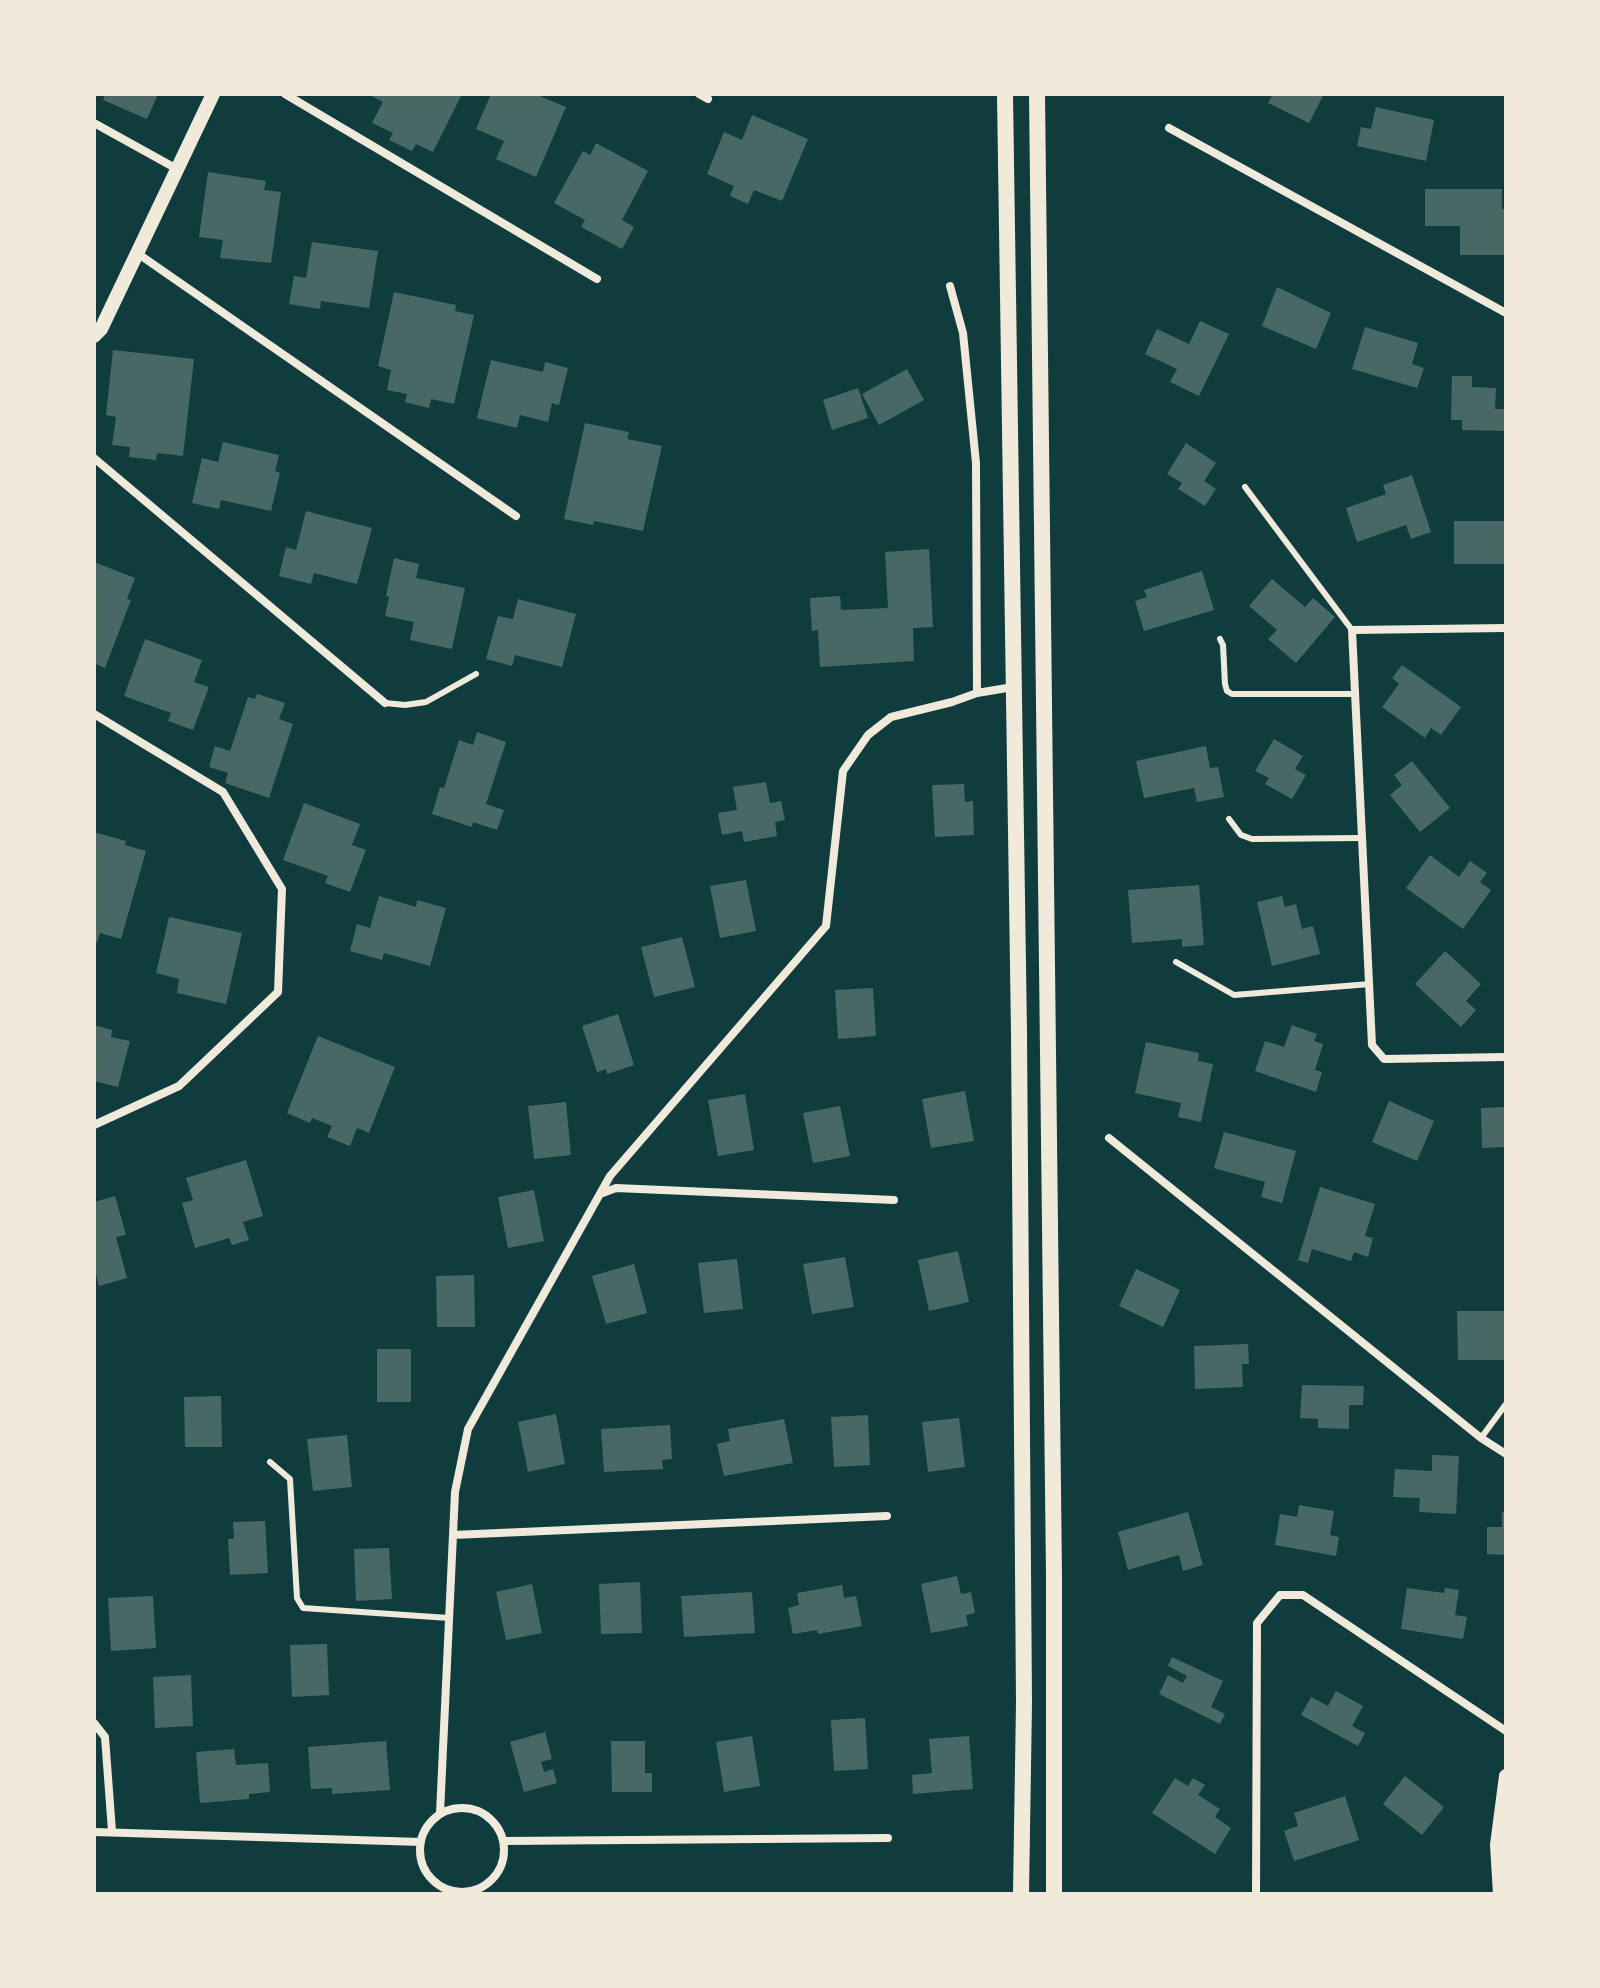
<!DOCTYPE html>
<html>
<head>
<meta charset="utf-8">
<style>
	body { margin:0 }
	#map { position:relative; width:1600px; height:1988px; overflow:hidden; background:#0f3d3e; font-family:"Noto Sans",sans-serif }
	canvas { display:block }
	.frame { position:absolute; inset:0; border:96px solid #f1e9da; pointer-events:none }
</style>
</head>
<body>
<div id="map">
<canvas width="1600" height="1988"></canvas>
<div class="frame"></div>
</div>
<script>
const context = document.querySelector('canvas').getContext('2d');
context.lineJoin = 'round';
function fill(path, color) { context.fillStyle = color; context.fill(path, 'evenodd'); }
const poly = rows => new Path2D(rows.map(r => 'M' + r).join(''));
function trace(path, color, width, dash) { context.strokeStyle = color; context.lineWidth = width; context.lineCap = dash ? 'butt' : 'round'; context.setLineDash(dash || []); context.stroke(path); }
fill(poly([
	[105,94,158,94,147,119,103,100],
	[368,94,462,94,433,152,416,144,412,151,389,140,393,133,372,123,383,102],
	[491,94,535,94,566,107,536,177,496,159,504,141,476,129],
	[1273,94,1324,94,1309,123,1268,103],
	[1376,107,1434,120,1426,161,1357,146,1361,127,1371,129],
	[752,115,808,139,782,201,754,190,748,204,730,196,734,186,707,174,724,132,742,140],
	[596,143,648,171,622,220,634,227,622,249,581,227,585,220,554,203,583,151,590,155],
	[208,172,266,181,264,190,281,192,271,263,220,258,223,240,199,237],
	[1425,189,1502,189,1502,209,1506,209,1504,255,1460,255,1460,226,1425,226],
	[312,242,378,251,369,308,321,301,320,309,289,304,294,276,306,278],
	[1277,287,1331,313,1316,349,1262,326],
	[394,292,456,305,455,311,474,315,454,404,431,399,429,408,405,402,407,394,387,390,391,370,378,366],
	[1200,321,1229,334,1199,396,1170,382,1177,369,1145,354,1157,329,1189,344],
	[1365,327,1418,343,1412,364,1424,368,1417,388,1352,369],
	[113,350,194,359,183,456,157,453,156,460,129,457,130,447,112,445,116,417,106,415],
	[491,360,543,372,545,362,568,368,559,405,552,403,548,422,520,415,517,428,477,418],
	[907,369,924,400,879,425,862,394],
	[1452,376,1472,376,1472,387,1496,388,1495,409,1506,409,1506,431,1462,430,1462,420,1451,420],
	[858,388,868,418,832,430,823,400],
	[585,423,629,432,627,439,662,446,643,531,594,521,593,525,564,519],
	[223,442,279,455,275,471,280,473,271,511,221,500,219,509,192,503,202,458,218,462],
	[1186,443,1216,463,1204,481,1216,489,1205,506,1178,489,1182,483,1167,474],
	[1412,475,1431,532,1411,539,1406,525,1357,542,1346,508,1386,494,1383,485],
	[306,511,372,528,357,584,314,573,311,584,279,576,286,547,296,550],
	[1454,521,1506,521,1506,564,1454,564],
	[929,549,933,627,913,628,914,661,820,667,818,630,812,631,810,598,840,596,841,610,888,608,885,552],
	[394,558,419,564,416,578,465,588,452,649,410,640,414,622,385,616,389,597,386,596],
	[94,562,135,578,127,599,131,600,105,668,94,663],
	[1202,571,1214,610,1144,631,1135,601,1147,597,1144,590],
	[1272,579,1305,607,1313,598,1335,617,1296,663,1268,639,1277,630,1249,606],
	[518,599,576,614,562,667,515,655,512,666,486,659,498,616,513,619],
	[145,639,202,660,194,682,209,687,193,730,168,721,171,713,124,696],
	[1402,665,1461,707,1441,735,1431,728,1425,738,1382,707,1399,684,1392,678],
	[257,694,285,703,279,719,293,724,269,798,225,783,228,773,209,767,215,746,230,751,248,697,255,699],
	[477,732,506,742,486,804,504,810,497,830,473,822,472,827,432,814,440,787,444,788,459,740,473,745],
	[1274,739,1303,756,1295,769,1306,775,1292,799,1265,784,1269,778,1255,771],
	[1206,746,1210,768,1218,767,1224,797,1197,802,1194,788,1144,798,1136,761],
	[1412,761,1450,808,1420,832,1390,795,1402,785,1394,775],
	[766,782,770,803,781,801,785,820,775,822,777,836,744,842,742,831,722,835,718,813,737,810,733,787],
	[964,784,965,802,973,801,974,835,935,837,932,785],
	[304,803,360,824,352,845,366,850,350,892,325,883,328,876,283,860],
	[94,832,126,841,125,845,146,851,121,939,100,933,97,943,94,942],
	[1430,855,1459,877,1470,861,1487,873,1480,882,1491,890,1463,929,1406,888],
	[746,880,756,931,720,938,710,886],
	[1199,885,1204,945,1182,947,1182,939,1132,943,1128,890],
	[379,896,416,907,417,900,446,908,430,966,384,953,382,960,350,951,357,924,370,928],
	[1282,896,1285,907,1296,904,1302,929,1313,926,1320,954,1272,966,1257,902],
	[169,917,242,933,226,1004,177,993,179,979,156,973],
	[682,937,695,987,654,997,641,947],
	[1445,951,1481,984,1466,1001,1476,1010,1461,1027,1415,984],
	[873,988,876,1036,838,1039,835,990],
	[618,1014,634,1065,607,1074,606,1069,597,1072,582,1026],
	[94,1025,112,1030,111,1037,130,1041,118,1087,94,1081],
	[1292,1025,1317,1034,1314,1041,1323,1044,1315,1070,1322,1072,1316,1092,1255,1071,1265,1041,1284,1047],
	[318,1036,395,1067,369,1133,357,1128,350,1146,327,1137,332,1126,312,1118,310,1123,287,1113],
	[1146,1042,1199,1053,1198,1061,1213,1064,1201,1122,1178,1117,1181,1103,1135,1093],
	[965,1091,974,1141,931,1148,922,1099],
	[745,1094,754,1150,718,1156,708,1100],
	[1389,1101,1434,1121,1417,1161,1372,1142],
	[566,1102,571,1155,534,1159,528,1106],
	[840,1106,850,1156,813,1163,803,1113],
	[1506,1107,1506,1147,1482,1148,1481,1108],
	[1224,1132,1296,1151,1282,1203,1261,1197,1265,1182,1214,1168],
	[246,1160,263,1216,243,1222,249,1240,232,1245,229,1238,195,1248,182,1203,193,1200,186,1178],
	[1320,1187,1375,1204,1365,1236,1373,1238,1368,1257,1354,1252,1351,1261,1312,1249,1308,1263,1298,1260],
	[534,1190,544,1241,508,1248,498,1197],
	[115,1196,126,1235,116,1237,127,1278,99,1286,94,1266,94,1202],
	[958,1251,969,1302,929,1311,918,1260],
	[845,1257,854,1307,812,1314,803,1264],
	[737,1259,743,1309,704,1313,698,1263],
	[634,1264,647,1313,606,1324,592,1276],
	[1136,1269,1180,1290,1163,1327,1119,1306],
	[474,1275,475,1327,437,1327,436,1276],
	[1457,1311,1504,1311,1506,1360,1458,1360],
	[1248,1344,1249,1364,1242,1364,1243,1387,1195,1389,1194,1346],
	[377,1349,411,1349,411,1402,377,1402],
	[1302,1385,1364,1386,1363,1405,1349,1405,1349,1429,1318,1428,1318,1419,1300,1418],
	[221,1396,222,1447,185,1447,184,1397],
	[556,1414,565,1464,528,1472,518,1422],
	[868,1415,870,1465,834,1467,831,1417],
	[959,1418,965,1467,928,1472,922,1422],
	[784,1419,793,1463,724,1476,717,1444,730,1441,728,1429],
	[670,1425,672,1459,662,1460,663,1469,604,1472,601,1429],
	[347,1435,352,1487,313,1491,307,1439],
	[1432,1455,1459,1456,1456,1514,1419,1512,1420,1498,1393,1497,1395,1469,1432,1471],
	[1299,1505,1334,1511,1330,1535,1339,1537,1336,1556,1275,1545,1280,1514,1297,1517],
	[1188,1512,1203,1565,1183,1571,1179,1555,1128,1570,1118,1532],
	[1502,1512,1506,1512,1506,1555,1487,1554,1487,1527,1502,1527],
	[265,1521,268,1573,230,1575,228,1539,234,1539,233,1522],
	[389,1548,392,1599,356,1601,354,1549],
	[957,1576,961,1594,971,1592,975,1613,966,1615,968,1626,931,1633,921,1584],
	[640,1582,642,1633,601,1634,599,1584],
	[532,1584,542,1633,506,1640,496,1592],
	[842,1585,844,1598,856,1596,862,1626,818,1634,817,1630,793,1634,788,1608,799,1605,797,1593],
	[1407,1588,1444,1593,1445,1588,1459,1590,1455,1615,1467,1617,1463,1639,1401,1629],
	[752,1592,755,1633,684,1637,681,1596],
	[153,1596,156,1648,111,1651,108,1598],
	[327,1644,329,1695,292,1697,290,1645],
	[1172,1657,1223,1681,1211,1707,1225,1714,1220,1724,1159,1694,1168,1675,1183,1683,1187,1676,1168,1666],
	[191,1675,193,1726,155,1728,153,1677],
	[1336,1691,1363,1706,1352,1726,1365,1733,1358,1746,1301,1715,1311,1697,1328,1706],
	[865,1718,868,1769,834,1771,831,1720],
	[545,1732,552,1759,541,1762,544,1772,553,1769,557,1783,524,1792,510,1742],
	[752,1736,760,1786,724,1792,716,1742],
	[969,1736,973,1789,913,1794,912,1775,932,1773,929,1739],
	[386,1741,390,1790,332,1794,332,1788,311,1789,308,1747],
	[611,1741,645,1741,645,1773,652,1773,652,1792,612,1792],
	[234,1749,236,1765,268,1763,270,1792,249,1794,249,1799,200,1803,196,1752],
	[1405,1776,1444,1807,1422,1835,1383,1804],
	[1175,1778,1188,1786,1193,1778,1205,1785,1198,1795,1220,1809,1215,1817,1231,1828,1215,1854,1152,1813],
	[1345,1796,1359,1840,1294,1861,1284,1831,1298,1826,1294,1813]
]), '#486865');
trace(poly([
	[1245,487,1352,630],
	[1220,639,1223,645,1225,684,1227,691,1232,694,1355,694],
	[385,703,405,705,426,702,476,674],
	[1229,819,1241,835,1252,839,1363,838],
	[1176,962,1234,995,1370,984],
	[1481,1438,1506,1404],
	[270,1462,290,1479,297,1598,303,1608,449,1618]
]), '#f1e9da', 6);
trace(poly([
	[285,94,597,279],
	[699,94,708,99],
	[94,123,177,169],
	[1169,128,1506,313],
	[137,253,516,516],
	[950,286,963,333,976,463,977,693],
	[94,458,385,703],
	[1506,628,1352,630,1372,1045,1384,1059,1506,1057],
	[94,714,223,792,282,889,278,992,179,1086,94,1125],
	[1109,1138,1481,1438,1506,1454],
	[600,1194,616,1188,894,1200],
	[453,1535,887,1516],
	[94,1723,105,1737,112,1831],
	'420 1850a42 42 0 1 1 84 0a42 42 0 1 1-84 0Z',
	[440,1813,455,1492,468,1429,610,1176,826,926,843,771,868,735,891,717,952,702,977,693,1013,687],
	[94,1832,421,1842],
	[503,1841,888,1838],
	[1256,1894,1257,1623,1280,1595,1303,1595,1506,1731]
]), '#f1e9da', 8);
trace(poly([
	[94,336,101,329,213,94],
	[1500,1894,1497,1845,1506,1776]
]), '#f1e9da', 14);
trace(poly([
	[1005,94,1019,1033,1024,1703,1021,1894],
	[1037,94,1054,1574,1054,1894]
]), '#f1e9da', 16);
</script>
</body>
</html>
